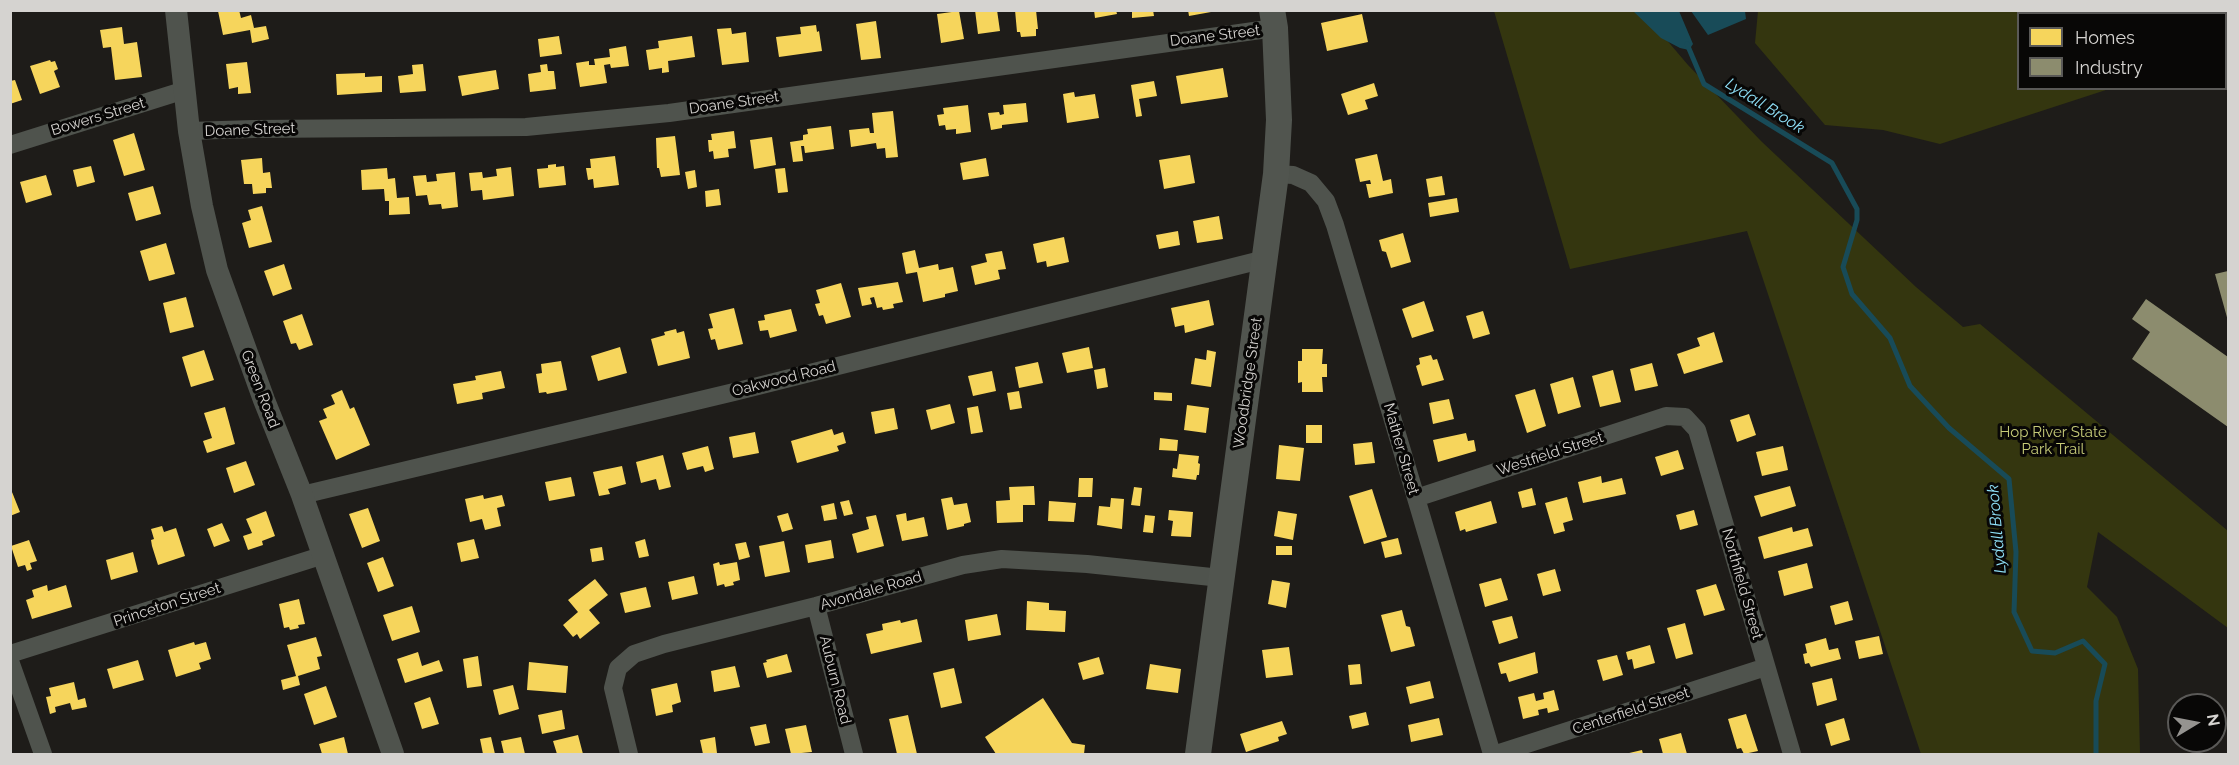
<!DOCTYPE html>
<html>
<head>
<meta charset="utf-8">
<style>
	body { margin:0 }
	#map { position:relative; width:2239px; height:765px; overflow:hidden; background:#1e1c19; font-family:Raleway,sans-serif }
	canvas { display:block }
	.frame { position:absolute; inset:0; border:12px solid #d5d3d0; pointer-events:none }
	.legend { position:absolute; left:2017px; top:12px; width:210px; height:78px; box-sizing:border-box; background:#080706; border:2px solid #5a5957; margin:0; padding:8px 10px; list-style:none; font-size:18px; color:#d5d3d0 }
	.legend li { display:flex; align-items:center; gap:12px; height:30px }
	.legend b { width:30px; border:2px solid #5a5957 }
	.north { position:absolute; left:2167px; top:693px; width:60px; height:60px; box-sizing:border-box; background:#080706; border:2px solid #5a5957; border-radius:50%; rotate:80deg; font-size:16px; font-weight:700; line-height:24px; text-align:center; color:#d5d3d0 }
	.north::after { content:''; display:block; margin:auto; width:21px; height:27px; background:#959390; clip-path:polygon(50% 0,100% 100%,50% 72%,0 100%) }
</style>
</head>
<body>
<div id="map">
<canvas width="2239" height="765"></canvas>
<div class="frame"></div>
<ul class="legend">
<li><b style="height:16px;background:#f6d55c"></b>Homes</li>
<li><b style="height:16px;background:#8c8c6e"></b>Industry</li>
</ul>
<div class="north">N</div>
</div>
<script>
const context = document.querySelector('canvas').getContext('2d');
context.lineJoin = 'round';
function fill(path, color) { context.fillStyle = color; context.fill(path, 'evenodd'); }
const poly = rows => new Path2D(rows.map(r => 'M' + r).join(''));
function trace(path, color, width, dash) { context.strokeStyle = color; context.lineWidth = width; context.lineCap = dash ? 'butt' : 'round'; context.setLineDash(dash || []); context.stroke(path); }
function write(font, color, halo, rows, align = 'center') {
  context.font = font + ' Raleway,sans-serif'; context.lineWidth = 6; context.setLineDash([]); context.textBaseline = 'middle'; context.strokeStyle = halo; context.fillStyle = color; for (const [text, x, y, turn = 0] of rows) {
    context.save(); context.translate(x, y); context.rotate((+turn || 0) * Math.PI / 180); context.textAlign = isNaN(turn) ? turn : align; if (halo) context.strokeText(text, 0, 0); context.fillText(text, 0, 0); context.restore();
  }
}
fill(poly([
	[1494,11,1642,11,1688,65,1761,141,1916,287,1963,327,1980,324,2228,531,2228,628,2098,532,2087,587,2117,617,2138,669,2140,754,1921,754,1747,231,1570,269],
	[2115,11,2116,13,2018,14,2018,88,2109,89,1940,144,1883,130,1825,125,1755,43,1758,11]
]), '#34360f');
fill(poly([
	[1633,11,1679,11,1693,44,1689,50,1680,48,1661,38],
	[1691,11,1745,11,1746,19,1708,35]
]), '#184b58');
fill(poly([
	[239,10,241,18,251,15,254,28,266,26,269,39,252,43,250,30,223,35,218,11],
	[975,10,997,10,1000,31,978,34],
	[1015,10,1036,10,1038,29,1036,29,1036,36,1021,37,1020,32,1017,32],
	[1094,10,1116,10,1117,14,1095,18],
	[1132,10,1153,10,1154,16,1132,18],
	[1188,10,1211,10,1211,12,1189,16],
	[959,11,964,39,941,43,937,14],
	[1362,14,1368,42,1327,51,1321,23],
	[876,21,881,58,861,60,856,24],
	[816,25,817,32,819,31,822,51,779,57,776,37,801,34,800,27],
	[122,27,124,44,137,42,142,77,115,80,111,47,103,48,100,30],
	[731,28,732,34,746,32,749,62,722,65,717,29],
	[559,36,562,54,540,57,538,39],
	[692,36,695,57,668,61,669,72,662,73,662,68,649,70,646,50,659,48,658,41],
	[626,46,629,66,611,68,610,64,604,65,607,83,580,87,576,63,589,61,589,65,595,65,594,59,610,57,609,49],
	[50,60,51,62,55,61,58,69,54,71,60,87,40,94,30,66],
	[247,62,251,93,238,94,238,87,229,89,226,64],
	[423,64,426,91,400,93,398,76,413,74,412,65],
	[547,64,548,71,554,71,556,89,530,92,528,74,541,72,540,65],
	[1223,68,1228,97,1181,104,1176,76],
	[496,70,499,89,462,96,458,76],
	[365,73,365,77,382,76,382,92,337,95,336,74],
	[15,80,22,100,10,104,10,81],
	[1154,81,1157,96,1139,99,1142,116,1136,117,1131,85],
	[1374,83,1378,96,1365,100,1368,109,1348,115,1341,94],
	[1074,92,1075,97,1095,94,1099,118,1067,123,1063,94],
	[1026,103,1028,122,1002,125,1002,128,991,130,988,113,999,112,1000,115,1004,114,1003,105],
	[968,105,971,132,956,134,956,129,946,130,945,125,939,126,937,115,944,114,943,108],
	[893,111,898,157,886,158,885,148,877,149,876,143,851,147,849,130,869,128,870,133,874,133,872,113],
	[831,126,834,149,805,153,804,146,801,146,803,161,793,162,790,142,803,140,803,135,808,134,807,129],
	[734,131,736,148,728,149,729,157,714,159,713,151,709,152,708,140,712,140,711,134],
	[134,133,145,170,124,176,113,140],
	[675,136,680,175,661,177,659,168,657,168,656,138],
	[772,137,776,165,754,169,750,140],
	[1377,154,1383,181,1391,179,1393,193,1369,198,1366,184,1371,184,1370,180,1360,182,1355,159],
	[1190,155,1195,183,1164,189,1159,160],
	[615,156,619,185,594,188,593,179,588,180,586,168,591,168,590,159],
	[262,158,263,173,270,172,272,188,266,188,266,193,253,194,252,184,244,184,241,160],
	[986,158,989,176,963,180,960,163],
	[556,164,556,167,564,166,566,185,539,188,537,169,548,168,548,165],
	[91,166,95,182,77,187,73,170],
	[511,167,514,196,483,200,482,190,471,191,469,173,482,172,483,178,497,176,496,169],
	[387,168,388,179,395,178,397,198,409,197,410,214,389,215,389,201,385,201,384,189,362,190,361,170],
	[785,168,788,192,778,193,775,169],
	[695,170,697,187,688,189,685,172],
	[455,172,458,207,442,209,441,204,429,205,427,195,416,196,413,176,426,175,427,182,437,181,436,174],
	[46,175,52,195,26,203,20,182],
	[1442,176,1445,195,1429,197,1426,179],
	[153,186,161,214,136,221,128,193],
	[719,189,721,205,706,207,705,191],
	[1457,198,1459,212,1430,217,1428,203],
	[262,206,272,242,249,248,242,223,251,220,248,210],
	[1219,216,1223,239,1197,243,1193,221],
	[1178,231,1180,245,1159,249,1156,235],
	[1403,233,1411,262,1391,268,1386,252,1382,251,1379,240],
	[1064,237,1069,262,1047,267,1046,261,1037,263,1033,244],
	[166,243,175,274,149,281,140,251],
	[915,250,919,268,938,264,939,270,953,267,958,291,945,294,945,297,923,302,917,272,906,274,902,253],
	[1002,251,1006,269,998,270,1000,279,975,285,971,266,987,262,985,254],
	[284,264,292,289,273,296,264,271],
	[898,282,903,302,893,304,894,308,883,310,882,307,877,308,874,297,870,298,872,304,862,306,858,288],
	[841,283,851,317,826,324,823,315,819,316,815,304,820,303,816,290],
	[186,297,194,327,170,333,163,303],
	[1209,300,1214,325,1185,333,1184,325,1175,327,1171,308],
	[1424,301,1434,331,1412,338,1402,309],
	[734,308,743,344,718,350,715,339,711,340,708,329,713,328,709,314],
	[791,309,797,331,770,338,768,330,760,331,758,321,765,320,764,315],
	[1483,311,1490,334,1473,339,1466,316],
	[302,314,313,345,299,350,296,343,291,344,283,321],
	[676,329,677,333,684,331,690,358,658,366,651,339,665,335,664,332],
	[1714,332,1723,362,1684,374,1677,354,1700,346,1697,338],
	[620,347,627,373,598,381,591,356],
	[1089,347,1093,368,1067,373,1062,353],
	[1302,349,1323,349,1322,364,1327,364,1327,377,1322,377,1323,392,1302,392,1302,382,1298,383,1298,361,1302,361],
	[204,350,214,380,191,387,182,357],
	[1207,350,1216,352,1211,387,1191,384,1195,358,1206,360],
	[1431,355,1433,360,1437,359,1444,380,1422,386,1416,366,1420,364,1419,358],
	[561,361,567,390,547,394,546,392,539,393,536,374,542,373,541,364],
	[1038,362,1043,383,1019,388,1015,367],
	[1652,363,1658,386,1635,391,1630,369],
	[1105,368,1108,387,1097,389,1094,370],
	[1613,370,1621,402,1600,407,1592,376],
	[501,371,505,388,482,393,483,399,457,404,453,384,476,380,475,376],
	[992,371,996,391,973,396,968,376],
	[1573,377,1581,407,1558,414,1550,384],
	[1535,389,1546,426,1527,433,1515,395],
	[342,390,350,409,354,407,370,445,336,460,319,421,327,418,323,409,335,404,331,395],
	[1019,391,1022,408,1010,410,1007,393],
	[1154,392,1172,393,1172,401,1154,400],
	[1449,399,1454,419,1433,424,1429,403],
	[950,404,955,423,931,430,926,410],
	[1187,405,1209,408,1206,433,1184,430],
	[978,406,983,432,971,434,967,408],
	[225,407,235,444,207,453,203,441,212,438,204,413],
	[894,408,898,429,875,434,871,412],
	[1749,414,1756,435,1737,442,1730,420],
	[1306,425,1322,425,1322,443,1306,443],
	[832,429,834,435,843,432,846,443,837,446,839,451,797,463,791,441],
	[755,432,759,453,733,458,729,437],
	[1466,433,1468,441,1474,440,1476,451,1438,462,1433,440],
	[1160,438,1178,440,1177,451,1159,450],
	[1372,442,1375,463,1355,465,1353,444],
	[1279,445,1304,448,1300,481,1276,479],
	[708,446,714,469,705,472,703,466,687,470,682,453],
	[1783,446,1788,470,1762,476,1756,452],
	[1678,450,1684,469,1661,476,1655,457],
	[1179,454,1199,456,1198,463,1200,464,1199,475,1197,475,1196,480,1172,477,1173,468,1177,469],
	[663,455,671,487,659,490,656,479,641,483,636,462],
	[246,461,255,485,234,493,226,468],
	[622,466,626,484,608,489,610,494,599,496,593,472],
	[1601,476,1602,483,1622,478,1626,494,1583,503,1578,482],
	[571,477,575,496,549,501,545,482],
	[1079,478,1093,478,1092,497,1078,497],
	[1034,486,1035,505,1023,505,1023,522,997,523,996,501,1010,500,1009,487],
	[1790,486,1796,506,1761,517,1754,496],
	[10,487,20,512,10,516],
	[1134,487,1142,488,1140,506,1131,505],
	[1532,488,1536,505,1522,508,1518,492],
	[1372,489,1387,537,1364,544,1349,496],
	[483,495,484,499,502,495,505,506,497,508,501,526,485,530,482,519,470,522,465,499],
	[952,497,954,505,967,503,971,522,964,524,964,526,947,530,941,499],
	[1567,497,1573,520,1563,523,1565,531,1554,534,1545,503],
	[1111,498,1124,499,1122,529,1097,525,1099,506,1110,507],
	[849,500,853,514,844,516,840,502],
	[1049,501,1076,503,1074,522,1048,521],
	[1491,501,1497,523,1466,532,1465,529,1460,531,1455,512],
	[834,503,837,519,824,521,821,506],
	[368,508,380,541,362,548,349,514],
	[1169,510,1193,512,1191,537,1171,536,1173,521,1168,520],
	[1694,510,1698,525,1680,530,1676,515],
	[266,511,275,536,262,541,263,545,248,550,243,536,252,533,246,519],
	[1278,511,1297,514,1293,540,1274,536],
	[788,513,793,529,782,532,777,516],
	[906,513,907,521,924,517,928,536,902,541,896,515],
	[876,515,884,546,857,553,852,534,869,529,866,517],
	[1145,515,1155,516,1153,533,1143,532],
	[222,523,230,541,214,547,207,529],
	[162,526,164,532,176,528,185,556,158,565,152,546,151,540,154,539,151,529],
	[1792,527,1793,532,1808,528,1813,546,1764,559,1758,537],
	[1398,538,1402,554,1385,558,1381,542],
	[474,539,479,558,461,562,457,543],
	[645,539,649,556,639,558,635,542],
	[29,540,37,561,30,563,32,569,27,571,25,565,18,567,11,546],
	[831,540,834,558,808,563,805,545],
	[784,541,790,572,765,577,759,546],
	[746,542,750,557,739,560,735,544],
	[1276,546,1292,546,1292,555,1276,555],
	[602,547,604,560,592,562,590,549],
	[133,552,138,572,111,580,106,560],
	[383,557,394,586,378,592,367,563],
	[719,562,720,565,737,562,740,580,733,582,734,585,725,587,724,584,717,586,713,564],
	[1807,563,1813,588,1784,596,1778,571],
	[1555,569,1561,591,1543,596,1537,574],
	[694,576,698,594,672,600,668,582],
	[1501,578,1508,600,1485,607,1479,584],
	[595,579,608,595,589,610,600,623,580,639,577,634,573,637,563,625,578,612,568,600],
	[1272,580,1290,583,1286,608,1268,604],
	[1716,584,1725,610,1704,616,1696,590],
	[47,585,48,591,66,585,72,607,32,619,26,600,34,597,32,590],
	[646,587,651,607,625,613,620,593],
	[299,599,305,624,298,625,299,628,290,630,289,627,284,628,279,604],
	[1027,601,1049,603,1049,610,1066,611,1065,632,1026,630],
	[1848,601,1853,620,1835,625,1830,606],
	[412,606,420,632,392,641,383,615],
	[1402,610,1406,626,1410,627,1415,646,1391,652,1381,615],
	[997,614,1001,635,968,641,965,620],
	[1512,616,1518,638,1499,644,1492,621],
	[917,619,922,642,871,654,866,634,883,630,882,624,900,620,901,623],
	[1685,623,1693,654,1676,659,1667,628],
	[1879,636,1883,654,1859,659,1855,641],
	[316,637,322,656,317,657,320,669,298,676,300,685,283,690,281,680,296,676,287,645],
	[1826,638,1829,650,1838,648,1841,659,1811,667,1809,663,1805,664,1803,654,1807,653,1805,644],
	[194,642,195,645,206,642,211,659,199,663,201,669,176,677,168,650],
	[1650,645,1655,663,1634,669,1632,659,1628,660,1626,652],
	[1289,647,1293,675,1266,678,1262,650],
	[418,652,422,666,439,660,443,671,405,683,397,659],
	[1535,652,1538,673,1509,682,1506,673,1501,674,1498,663],
	[787,654,792,672,767,678,763,663,767,662,766,660],
	[1617,655,1623,675,1603,681,1597,660],
	[478,656,482,686,467,688,463,659],
	[1099,657,1104,674,1083,680,1078,663],
	[138,660,144,680,113,689,107,669],
	[529,662,568,666,566,693,527,690],
	[1150,664,1181,669,1178,693,1146,689],
	[1360,664,1362,684,1350,685,1348,665],
	[735,666,740,687,714,692,711,671],
	[954,668,962,703,941,708,933,673],
	[1832,678,1837,700,1817,706,1812,683],
	[1430,681,1434,698,1410,704,1406,687],
	[74,682,78,700,85,698,87,707,72,710,70,703,55,707,56,712,50,714,46,697,51,696,49,688],
	[677,683,681,702,672,705,673,712,656,716,651,689],
	[513,685,519,709,499,715,493,690],
	[326,686,337,717,314,725,304,694],
	[1554,690,1559,710,1548,713,1547,708,1538,710,1539,715,1523,719,1518,697,1534,693,1536,701,1544,699,1543,693],
	[430,697,439,724,422,729,414,703],
	[1043,698,1072,743,1085,745,1084,754,996,754,985,737],
	[562,710,565,729,542,734,538,715],
	[1366,712,1369,725,1352,729,1349,716],
	[1746,714,1758,751,1744,754,1741,748,1737,749,1728,719],
	[908,715,917,754,897,754,889,719],
	[1439,718,1443,735,1411,742,1408,725],
	[1844,718,1850,740,1831,746,1825,724],
	[1282,721,1287,734,1278,737,1279,741,1246,752,1240,734],
	[766,724,770,743,755,746,750,727],
	[806,725,812,752,791,754,785,729],
	[1681,733,1687,754,1663,754,1659,739],
	[578,735,583,754,557,754,553,741],
	[344,737,348,754,322,754,319,744],
	[491,737,495,754,483,754,480,739],
	[521,737,525,754,504,754,501,741],
	[715,737,717,753,703,754,700,740],
	[1642,750,1643,754,1625,754]
]), '#f6d55c');
fill(poly([
	[2228,271,2228,321,2215,274],
	[2146,299,2228,357,2228,427,2132,359,2150,332,2132,319]
]), '#8c8c6e');
trace(poly([
	[1687,44,1704,84,1832,163,1857,209,1857,220,1843,267,1852,294,1890,338,1910,386,1949,428,2009,479,2016,552,2014,612,2032,651,2055,653,2083,641,2105,664,2096,701,2096,754]
]), '#184b58', 5);
trace(poly([
	[189,131,254,129,526,127,669,113,1275,28],
	[10,145,185,90],
	[1276,174,1293,175,1311,183,1326,201,1335,225,1492,754],
	[302,495,734,392,1265,259],
	[1416,498,1666,416,1685,417,1697,430,1792,754],
	[816,606,854,754],
	[10,654,324,555],
	[10,661,43,754],
	[629,754,613,688,618,668,634,654,664,644,816,606,963,565,1002,559,1087,564,1221,578],
	[1496,754,1766,667]
]), '#4f534d', 18);
trace(poly([
	[176,10,189,131,202,206,217,270,264,400,302,495,393,754]
]), '#4f534d', 22);
trace(poly([
	[1198,754,1276,174,1279,120,1275,28,1272,10]
]), '#51554f', 26);
write('15px', '#d5d3d0', '#080706', [
	["Doane Street",1215,36,-7],
	["Doane Street",734,103,-8],
	["Bowers Street",98,117,-17],
	["Doane Street",250,130,-2],
	["Oakwood Road",784,379,-14],
	["Woodbridge Street",1248,383,-82],
	["Green Road",260,389,69],
	["Mather Street",1401,449,74],
	["Westfield Street",1550,454,-18],
	["Northfield Street",1742,584,74],
	["Avondale Road",871,591,-16],
	["Princeton Street",167,605,-18],
	["Auburn Road",835,680,76],
	["Centerfield Street",1631,711,-18]
]);
write('15px', '#c6cb78', '#080706', [
	["Hop River State",2053,432],
	["Park Trail",2053,449]
]);
write('italic 16px', '#8fe0f8', '#080706', [
	["Lydall Brook",1765,106,32],
	["Lydall Brook",1997,529,-95]
]);
</script>
</body>
</html>
